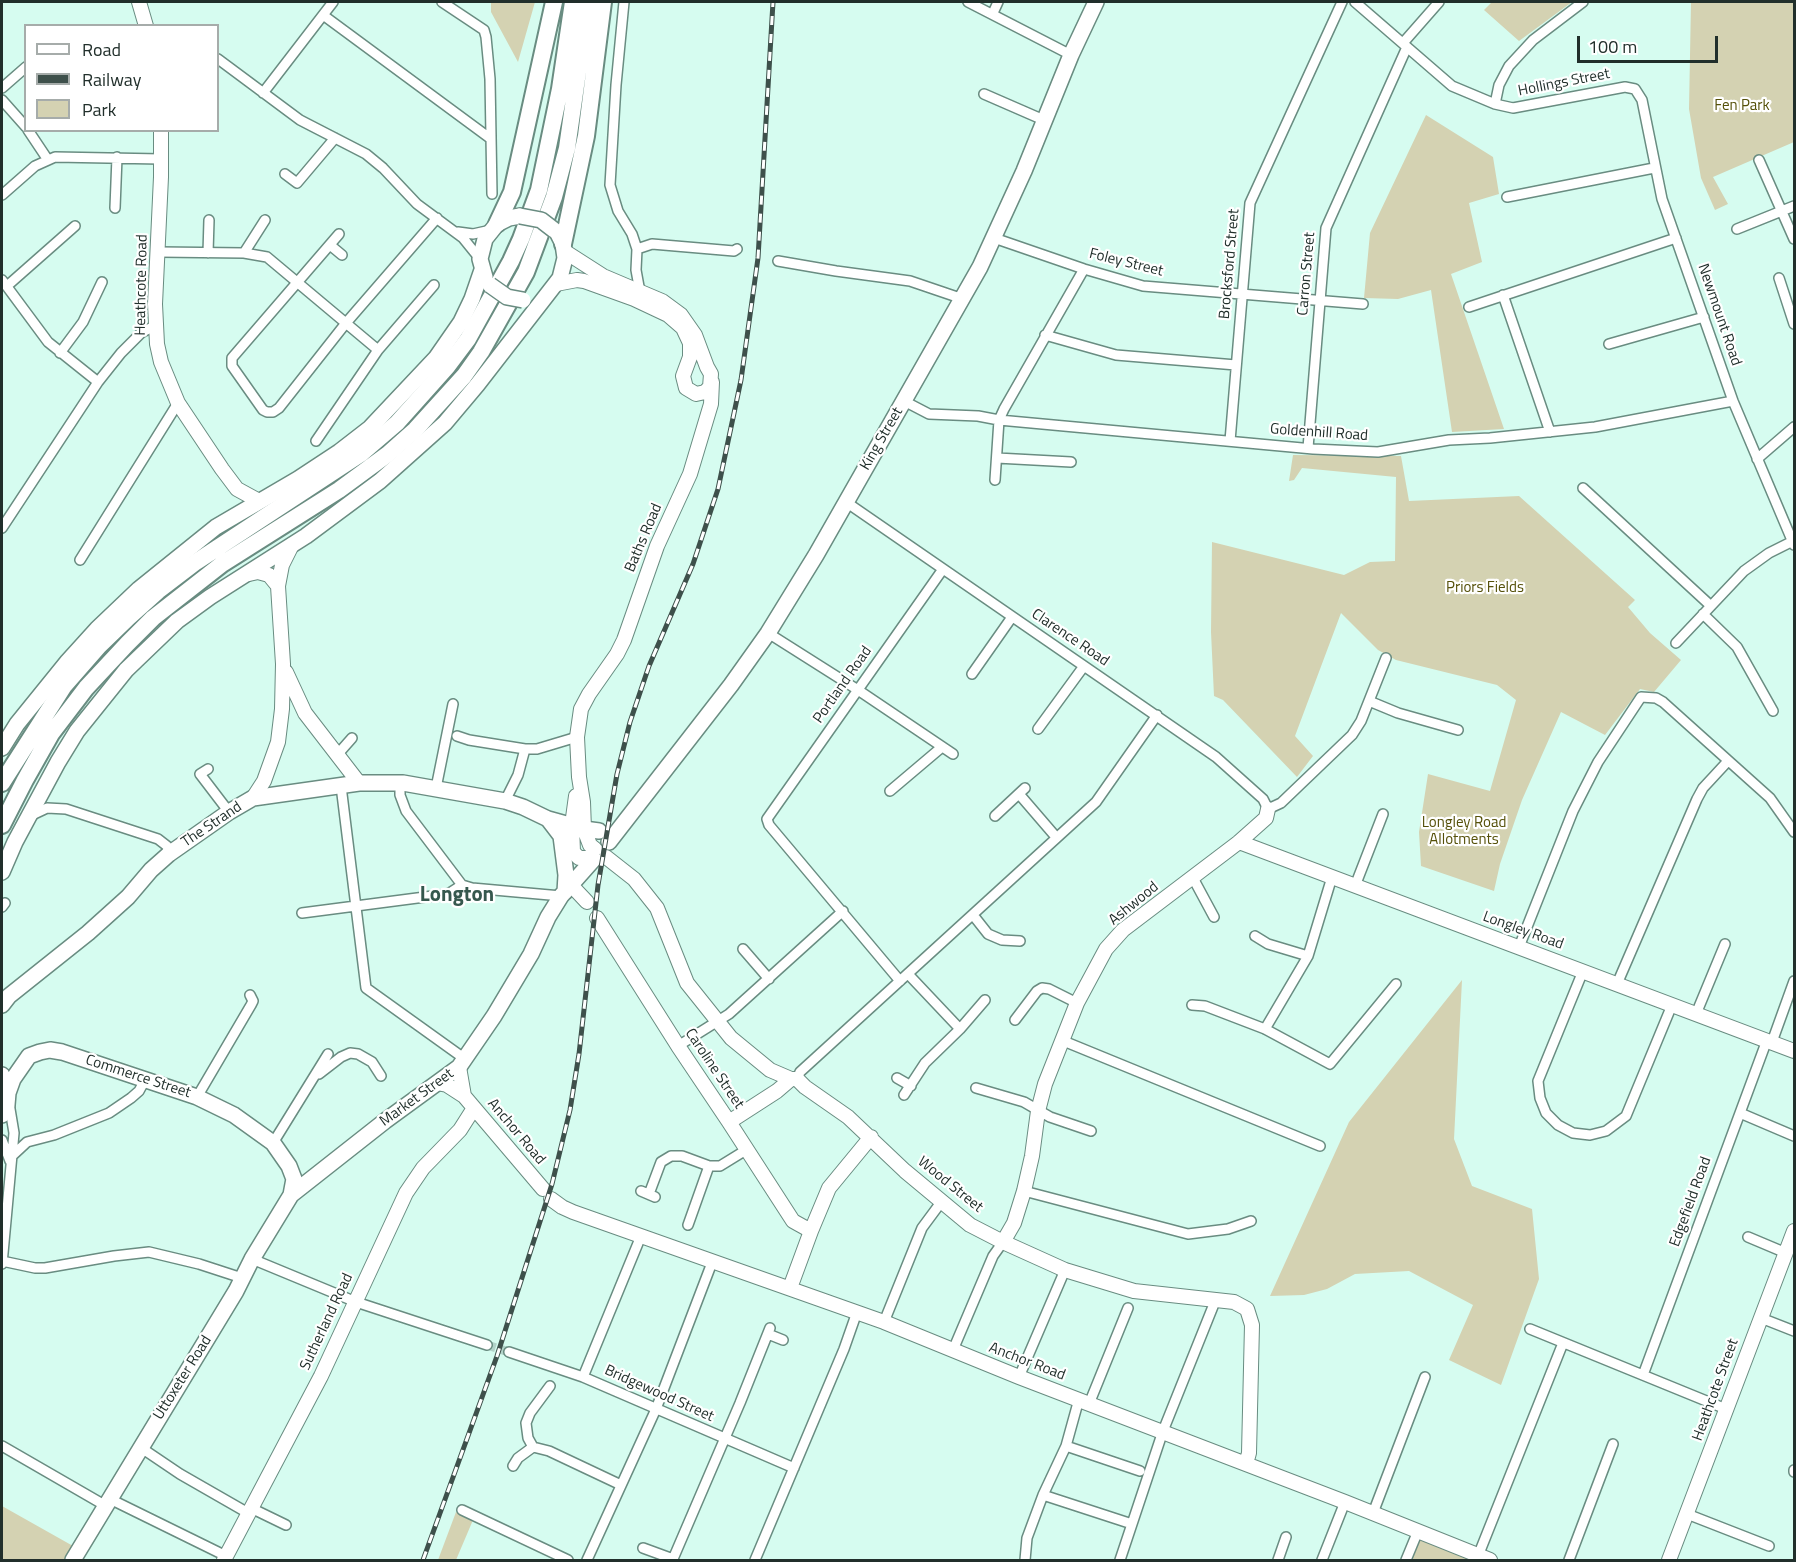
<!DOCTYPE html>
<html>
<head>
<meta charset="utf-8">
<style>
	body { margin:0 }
	#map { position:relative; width:1796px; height:1562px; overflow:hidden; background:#d6fcf0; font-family:"Titillium Web",sans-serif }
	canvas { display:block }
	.frame { position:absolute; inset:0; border:3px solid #212f2b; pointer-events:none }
	.legend { position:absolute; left:24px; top:24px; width:195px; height:108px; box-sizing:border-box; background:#fff; border:2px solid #a6acaa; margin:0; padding:8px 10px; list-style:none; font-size:18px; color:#212f2b }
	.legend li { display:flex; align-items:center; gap:12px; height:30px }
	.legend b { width:30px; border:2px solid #a6acaa }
	.scale { position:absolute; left:1577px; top:36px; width:141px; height:27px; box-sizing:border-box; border:3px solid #212f2b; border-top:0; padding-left:8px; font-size:18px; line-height:21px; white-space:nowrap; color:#212f2b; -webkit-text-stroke:4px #fff; paint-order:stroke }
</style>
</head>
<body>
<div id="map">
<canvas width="1796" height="1562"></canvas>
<div class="frame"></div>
<ul class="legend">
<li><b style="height:8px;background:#fff"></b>Road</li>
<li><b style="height:8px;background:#3e504b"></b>Railway</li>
<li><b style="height:16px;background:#d4d2b2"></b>Park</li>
</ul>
<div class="scale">100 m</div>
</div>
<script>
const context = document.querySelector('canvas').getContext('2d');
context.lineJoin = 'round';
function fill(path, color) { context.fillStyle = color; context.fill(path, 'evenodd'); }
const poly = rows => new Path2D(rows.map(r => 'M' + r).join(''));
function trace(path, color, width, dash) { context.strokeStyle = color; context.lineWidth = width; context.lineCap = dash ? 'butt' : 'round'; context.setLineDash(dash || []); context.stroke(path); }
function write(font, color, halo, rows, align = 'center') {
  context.font = font + ' "Titillium Web",sans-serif'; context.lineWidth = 4.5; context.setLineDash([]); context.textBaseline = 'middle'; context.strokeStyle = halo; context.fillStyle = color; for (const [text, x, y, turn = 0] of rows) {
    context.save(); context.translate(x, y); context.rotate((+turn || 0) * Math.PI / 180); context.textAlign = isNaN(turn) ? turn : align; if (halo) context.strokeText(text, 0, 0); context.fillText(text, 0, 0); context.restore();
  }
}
fill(poly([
	[491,2,535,2,518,62,491,12],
	[1492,2,1572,2,1519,41,1484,10],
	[1691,2,1794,2,1794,142,1713,177,1728,204,1715,210,1701,178,1689,109],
	[1426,115,1493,157,1499,194,1469,203,1482,262,1451,274,1504,429,1452,432,1431,290,1398,299,1364,298,1370,233],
	[1293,455,1401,456,1409,501,1519,496,1635,600,1628,607,1650,633,1681,660,1654,692,1640,689,1605,735,1561,712,1522,800,1500,864,1494,891,1421,866,1419,832,1428,774,1490,791,1516,700,1497,685,1396,660,1378,650,1341,613,1295,736,1313,756,1297,777,1223,700,1214,696,1211,632,1212,542,1344,575,1370,562,1395,561,1396,477,1302,468,1294,480,1289,481],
	[1462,980,1454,1139,1472,1186,1532,1209,1539,1279,1501,1385,1449,1360,1473,1305,1409,1271,1355,1274,1327,1289,1304,1295,1270,1296,1349,1122],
	[2,1506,73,1546,64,1560,2,1560],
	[456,1512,473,1520,456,1560,438,1560],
	[1418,1531,1492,1560,1414,1560,1407,1558]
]), '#d4d2b2');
trace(poly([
	[487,1345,509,1352]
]), '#b2d3c9', 9, [9, 4.5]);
const street = poly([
	[442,2,484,30,486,37,490,79,492,194],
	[624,2,616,85,610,185,618,211,632,234,637,249,636,270,640,292],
	[968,2,1071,55],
	[1355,2,1452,86,1495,104,1513,108,1625,87,1635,89,1642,100,1662,199,1733,401,1794,545],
	[993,13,998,2],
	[323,15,491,139],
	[1403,43,1439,2],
	[218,59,300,120,366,154,383,168,417,204,463,238,480,259],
	[2,88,26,67],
	[263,93,333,2],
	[984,94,1046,121],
	[2,100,26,127],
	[1495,104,1499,85,1509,66,1533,40,1583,2],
	[28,130,48,160],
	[1759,160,1794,239],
	[285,174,297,183,335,138],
	[2,195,35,166,55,157,161,159],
	[1507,197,1654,168],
	[115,208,117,157],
	[1737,229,1794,206],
	[458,232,473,234,491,230],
	[339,234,232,358,232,366,263,410,267,412,273,412,279,408,346,323,437,218],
	[994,238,1084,269,1143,286,1363,304],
	[330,245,342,255],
	[637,249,652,244,734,251,737,249],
	[159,252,244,253,267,257,378,350],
	[208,253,209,220],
	[244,253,265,220],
	[778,261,836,271,910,281,963,299],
	[1779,278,1794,324],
	[2,280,48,342,98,382],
	[7,286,75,226],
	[1503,295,1550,432],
	[1469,307,1676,238],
	[1045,335,1116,355,1236,365],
	[1609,344,1704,317],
	[60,353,83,322,102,282],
	[904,401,929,414,978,416,999,420,1313,449,1378,452,1449,440,1490,438,1595,427,1733,401],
	[316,441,378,350,434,285],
	[1230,441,1250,203,1342,2],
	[1308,448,1326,228,1407,47],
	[997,458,1071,462],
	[1757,459,1794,427],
	[995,480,999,420,1004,409,1084,269],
	[1583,488,1711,606],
	[846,502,1216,757,1263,799,1268,809,1281,803,1352,735,1361,721,1386,658],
	[2,528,98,382,121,353,141,333,156,325],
	[80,560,178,403],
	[1703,614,1737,647,1773,711],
	[768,633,858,690,953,754],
	[1676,643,1744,571,1769,553,1793,541],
	[972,674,1012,617],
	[1369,701,1398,713,1458,730],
	[1038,729,1084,666],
	[457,736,469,740,525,749,537,749,577,737],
	[337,755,352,738],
	[208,769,200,774,229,812],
	[403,783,400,788,400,795,406,811,462,885,472,888,561,896],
	[341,786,366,988,465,1059],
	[436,788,453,704],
	[890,791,942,747],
	[1019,794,1056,837],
	[505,801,518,775,525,749],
	[30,816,47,808,66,809,158,839,167,846,169,854],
	[995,816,1025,788],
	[1193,878,1214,917],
	[1355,886,1383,814],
	[2,907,5,903],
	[302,913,448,894,462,885],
	[973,915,988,934,1002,940,1020,941],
	[1255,936,1268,944,1308,956],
	[1519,947,1573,811,1598,762,1641,697,1656,698,1663,702,1770,798,1794,832],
	[743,949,769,979],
	[1583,971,1538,1081,1540,1098,1546,1113,1558,1125,1573,1133,1590,1135,1606,1131,1626,1116,1672,1005],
	[908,974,960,1029],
	[900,981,769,825,767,819,943,569],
	[1617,984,1697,799,1703,788,1728,761],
	[1192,1005,1205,1006,1265,1029,1330,1064,1396,984],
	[1696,1014,1725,944],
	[1015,1020,1037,991,1042,988,1049,989,1077,1003],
	[1265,1029,1308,956,1332,877],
	[1061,1040,1320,1146],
	[1772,1042,1794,981],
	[678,1046,729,1014,843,911],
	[319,1074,341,1057,350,1053,358,1054,372,1062,381,1076],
	[897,1078,911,1086],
	[797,1079,800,1072,1096,802,1157,715],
	[976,1088,1024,1102,1050,1117,1091,1131],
	[904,1095,925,1063,960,1029,985,1000],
	[197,1097,251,1005,253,1001,250,995],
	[1740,1113,1794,1136],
	[2,1140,10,1161],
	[273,1143,328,1054],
	[13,1155,27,1142,54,1135,109,1113,131,1098,139,1091,145,1080],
	[641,1191,655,1197],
	[1024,1191,1188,1234,1228,1229,1251,1221],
	[649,1194,661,1162,671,1156,682,1156,709,1166,720,1166,746,1150],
	[688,1225,709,1166],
	[1748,1237,1786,1253],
	[252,1259,356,1302,487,1345],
	[2,1261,35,1268,45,1268,114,1256,149,1252,199,1264,242,1278],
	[2,1264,14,1133,9,1103],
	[1761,1318,1794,1331],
	[884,1322,922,1228,942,1201],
	[1530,1329,1726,1409],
	[768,1334,783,1340],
	[953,1350,993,1256,1003,1242],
	[509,1352,583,1377,794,1468],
	[1643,1375,1767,1040],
	[583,1377,641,1236],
	[1019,1377,1065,1270],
	[1089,1404,1128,1308],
	[2,1446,106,1506],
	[1066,1446,1140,1471],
	[140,1447,180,1474,248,1513],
	[533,1447,549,1451,621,1485],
	[533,1447,528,1438,526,1423,530,1413,550,1386],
	[513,1466,518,1458,533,1447],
	[1794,1470,1794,1472],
	[1043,1495,1132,1524],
	[110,1499,226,1556],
	[251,1508,286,1525],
	[462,1510,568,1560],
	[1373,1513,1425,1377],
	[1687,1514,1769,1546],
	[643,1548,673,1559,740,1403,770,1328],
	[1478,1556,1563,1343],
	[587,1560,656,1409,713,1260],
	[755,1560,844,1349,857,1312],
	[1025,1560,1027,1538,1043,1495,1066,1446,1079,1399],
	[1120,1560,1163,1431,1216,1299],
	[1278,1560,1286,1537],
	[1322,1560,1345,1502],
	[1406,1560,1418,1531],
	[1569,1560,1613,1444]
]);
const secondary = poly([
	[139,2,146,26],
	[161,130,161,177,155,304,157,344,161,362,178,403,222,469,237,489,259,501],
	[556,284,577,280,584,281,634,299,668,315,683,328,690,343,690,357,683,376,686,388,696,394,705,392,710,387,711,374,707,367,695,335,681,315,662,301,603,276,564,251],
	[249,574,258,572,269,575,278,586],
	[286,672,305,713,359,783],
	[576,796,572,825,573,852,579,858,593,858],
	[253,798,264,781,278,742,282,709,283,664,278,586,282,565,292,545],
	[1239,842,1794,1051],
	[595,849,590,845,584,829,583,802,579,777,577,737,581,709,589,694,617,654,624,640,657,546,690,474,711,404,712,382],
	[606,857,634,879,657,908,687,983,731,1038,770,1070,791,1079,797,1079,805,1087,848,1117,905,1171,970,1225,1003,1242,1065,1270,1134,1291,1234,1302,1247,1309,1252,1325,1249,1453,1246,1464],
	[570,884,587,902],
	[597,918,678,1046,729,1122,793,1221,811,1231],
	[459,1067,464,1096],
	[437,1083,447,1085,464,1096,543,1189],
	[729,1122,777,1091,791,1079],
	[551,1199,562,1207,573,1212,884,1322,1019,1377,1345,1502,1490,1560],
	[1003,1242,1014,1223,1024,1191,1032,1156,1038,1111,1045,1084,1077,1003,1106,949,1123,930,1239,842,1266,818,1268,809],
	[790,1288,811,1231,829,1188,871,1137],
	[224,1560,321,1376,406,1193,423,1168,460,1130,474,1108],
	[1669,1560,1794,1231]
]);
const primary = poly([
	[485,277,480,259,485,239,497,224,509,218,520,216],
	[2,748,17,724,68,661,97,629,139,589,216,527,298,479,339,452,370,428,436,358,461,322,472,299,482,270],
	[548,819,561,836,566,875,565,892],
	[609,842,731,685,768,633,816,555,980,267,1024,171,1071,55,1096,2],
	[2,872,15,842,58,762,77,731,126,670,177,621,210,597,306,536,380,481,445,423,477,385,560,278,565,258,563,244,558,234],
	[2,1005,9,996,88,933,128,897,151,870,169,854,229,812,253,798,359,783,403,783,505,801,523,807,548,819,584,829,599,831],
	[2,1075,8,1093,7,1105,2,1115],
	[8,1093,13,1079,29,1056,40,1052,50,1050,62,1052,197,1097,234,1115,273,1143,289,1166,294,1179,291,1195],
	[73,1560,236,1291,252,1259,291,1195,385,1121,459,1067,494,1016,531,954,548,917,561,896,593,860]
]);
const highway = poly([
	[497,224,512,192,554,2],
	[563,244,586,136,603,2],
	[2,783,64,686,99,646,129,617,158,591,196,562,362,453,397,423,447,367,468,339,511,261,521,239,539,190,560,89,573,2],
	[2,825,25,780,51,734,86,688,127,644,153,618,222,564,339,490,388,454,415,430,464,376,481,352,526,272,554,197,567,148,588,2]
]);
trace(street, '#698c81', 12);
trace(secondary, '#698c81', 16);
trace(primary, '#698c81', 18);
trace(highway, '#698c81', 20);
trace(street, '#fff', 9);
trace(secondary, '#fff', 14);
trace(primary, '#fff', 15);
trace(highway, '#fff', 16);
const rail = poly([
	[423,1560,497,1356,552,1184,570,1110,579,1054,598,885,617,774,630,722,649,666,693,564,718,489,741,380,758,258,773,2]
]);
trace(rail, '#3e504b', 5);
trace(rail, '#fff', 3, [9]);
const primaryBridge = poly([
	[520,216,541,220,554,230],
	[490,285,507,297,523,300]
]);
trace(primaryBridge, '#698c81', 18, []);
trace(primaryBridge, '#fff', 15);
write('15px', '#212f2b', '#fff', [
	["Hollings Street",1564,83,-11],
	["Foley Street",1126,263,14],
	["Brocksford Street",1230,264,-85],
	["Carron Street",1307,274,-85],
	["Heathcote Road",142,285,-89],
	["Newmount Road",1719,315,71],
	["Goldenhill Road",1319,433,4],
	["King Street",882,439,-60],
	["Baths Road",644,538,-67],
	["Clarence Road",1070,638,34],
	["Portland Road",843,685,-55],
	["The Strand",212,825,-34],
	["Ashwood",1134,904,-39],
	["Longley Road",1523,931,20],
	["Caroline Street",714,1069,56],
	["Commerce Street",138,1077,18],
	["Market Street",417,1098,-36],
	["Anchor Road",516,1132,50],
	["Wood Street",950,1185,39],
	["Edgefield Road",1691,1202,-70],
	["Sutherland Road",327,1322,-65],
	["Anchor Road",1027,1362,21],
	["Uttoxeter Road",183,1378,-58],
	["Heathcote Street",1716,1390,-70],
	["Bridgewood Street",659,1394,24]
]);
write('15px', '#555009', '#fff', [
	["Fen Park",1742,106],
	["Priors Fields",1485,588],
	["Longley Road",1464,823],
	["Allotments",1464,840]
]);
write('bold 21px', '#36584e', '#fff', [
	["Longton",457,896]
]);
</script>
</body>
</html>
